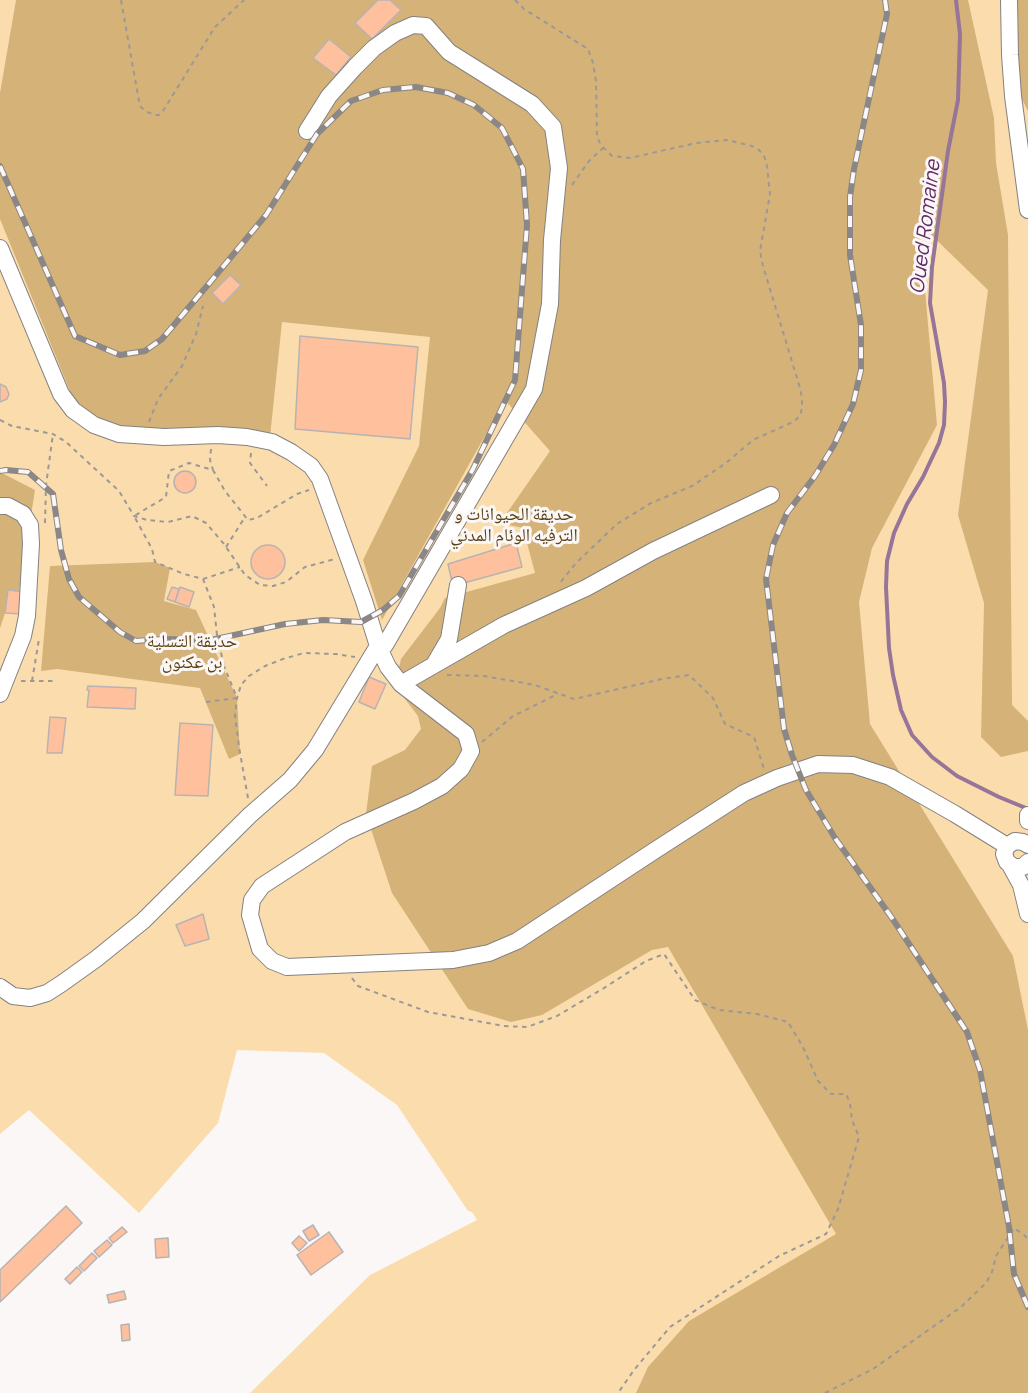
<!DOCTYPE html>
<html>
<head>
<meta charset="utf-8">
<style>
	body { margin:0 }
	canvas { display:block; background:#fbf7f6 }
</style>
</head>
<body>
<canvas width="1028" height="1393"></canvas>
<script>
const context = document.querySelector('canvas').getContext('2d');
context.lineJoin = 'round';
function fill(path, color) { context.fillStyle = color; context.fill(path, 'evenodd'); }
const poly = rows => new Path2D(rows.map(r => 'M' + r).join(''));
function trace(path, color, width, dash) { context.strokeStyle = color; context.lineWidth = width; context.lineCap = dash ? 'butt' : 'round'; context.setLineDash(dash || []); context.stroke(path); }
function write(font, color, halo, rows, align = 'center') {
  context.font = font + ' Manrope,"Noto Naskh Arabic",sans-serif'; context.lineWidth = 6; context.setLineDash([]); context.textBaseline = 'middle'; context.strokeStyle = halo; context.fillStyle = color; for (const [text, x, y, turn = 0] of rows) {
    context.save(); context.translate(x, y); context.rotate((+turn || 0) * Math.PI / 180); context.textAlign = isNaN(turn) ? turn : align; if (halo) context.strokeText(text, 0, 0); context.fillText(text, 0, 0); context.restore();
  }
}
fill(poly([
	[0,0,1028,0,1028,1393,250,1393,370,1275,477,1220,472,1212,468,1211,397,1105,324,1053,237,1050,218,1123,139,1213,29,1110,0,1134]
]), '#fbddad');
fill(poly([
	[16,0,968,0,994,118,996,163,1008,235,1012,705,1028,721,1028,751,1001,757,981,737,984,603,958,515,988,290,919,223,937,425,872,548,859,602,870,724,1013,956,1028,1030,1028,1393,636,1393,648,1367,689,1321,836,1234,668,947,652,950,542,1015,511,1022,468,1009,392,893,366,814,372,766,405,750,421,729,418,716,402,695,397,676,401,659,440,608,445,598,535,573,523,528,500,523,550,451,505,400,382,620,363,560,419,446,430,337,282,322,270,437,113,425,90,416,76,406,0,219,0,93],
	[1015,0,1028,0,1028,111,1018,91],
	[0,472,35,490,19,592,5,613,0,628],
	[155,562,170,568,164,601,196,610,237,698,240,754,229,759,200,688,57,669,41,671,50,566]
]), '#d5b278');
trace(poly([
	[956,0,960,34,958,100,948,151,932,267,930,303,944,383,945,402,944,425,939,443,923,477,907,504,894,533,887,561,886,587,889,648,893,675,901,710,912,735,932,757,957,776,999,797,1028,809]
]), '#967598', 4);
const building = poly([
	[378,0,390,0,401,10,372,39,355,23,378,0],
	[329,39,351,57,336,75,313,58,329,39],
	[230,275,241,285,223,304,212,293,230,275],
	[300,336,418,347,410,439,295,429,300,336],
	[0,384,6,387,9,394,7,399,0,402,0,384],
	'174 482a11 11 0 1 1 22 0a11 11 0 1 1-22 0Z',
	[516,543,522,567,453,586,448,564,516,543],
	'251 562a17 17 0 1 1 34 0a17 17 0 1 1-34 0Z',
	[172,587,179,589,175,602,167,599,172,587],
	[180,587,194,592,189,607,175,602,180,587],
	[8,590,24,592,21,614,5,613,8,590],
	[369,677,386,684,375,709,359,702,369,677],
	[88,686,136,688,135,709,87,707,89,690,87,690,88,686],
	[50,717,66,718,62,753,47,753,50,717],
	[180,723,213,725,208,796,175,795,180,723],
	[203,914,209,939,185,946,176,925,203,914],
	[66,1206,82,1223,0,1302,0,1270,66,1206],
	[313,1225,319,1235,309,1241,303,1231,313,1225],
	[122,1227,127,1232,113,1243,109,1238,122,1227],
	[329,1232,343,1252,311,1275,297,1255,329,1232],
	[299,1236,307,1243,299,1251,292,1243,299,1236],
	[168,1238,169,1257,156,1258,155,1239,168,1238],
	[107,1240,112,1245,99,1257,94,1251,107,1240],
	[92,1253,97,1258,84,1271,79,1266,92,1253],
	[77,1267,82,1272,70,1284,65,1279,77,1267],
	[124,1291,126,1299,109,1303,107,1295,124,1291],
	[129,1324,130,1340,122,1341,121,1325,129,1324]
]);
fill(building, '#fec09d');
trace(building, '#b7b3b2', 1.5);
const minor = poly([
	[1009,0,1010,55,1013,96,1028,210],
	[307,131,329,96,355,67,374,48,395,33,413,25,426,26,449,52,532,104,553,127,559,168,552,240,550,304,534,389,385,645,380,650],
	[0,248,61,394,73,410,94,425,119,434,164,437,218,435,247,437,272,442,291,452,311,466,320,479,364,601,378,646,388,667,401,684],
	[771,495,653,551,586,588,504,625,401,684,466,734,471,751,461,769,442,786,414,801,345,832,262,886,252,900,250,915,260,949,272,961,287,967,453,960,489,953,517,941,657,849,744,793,777,778,818,764,853,765,890,777,955,814,1007,846],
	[0,506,8,506,23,514,30,525,31,544,27,616,23,636,0,694],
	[435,663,449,639,458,585],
	[1028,815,1028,821],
	[1028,845,1023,842,1015,841,1007,846,1004,854,1007,862,1014,867,1023,867,1028,862],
	[1010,865,1021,885,1028,914],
	[0,987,13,996,30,998,47,993,61,984,96,959,143,921,250,815,290,780,315,750,378,646]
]);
trace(minor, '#858181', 18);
trace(poly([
	[121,0,139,101,140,106,145,111,155,115,159,115,163,111,215,27,244,0],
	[515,0,524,9,588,49,593,63,596,81,597,137,601,145,612,156,630,158,696,143,727,140,752,146,759,150,764,156,767,166,770,194,760,251,763,266,800,388,802,398,802,408,800,416,793,422,755,439,747,445,726,463,692,486,651,503,617,524,576,563,560,583],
	[572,185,589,161,603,148],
	[0,420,12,426,53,434,66,442,119,491,134,516,147,520,168,522,192,516,206,523,224,544,245,575,260,585,273,586,286,582,305,567,335,559],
	[149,422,158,399,182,366,196,334,203,306],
	[211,449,210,460,213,470],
	[251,453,250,463,267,486],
	[45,523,46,485,53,434],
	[226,547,245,517],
	[203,579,240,567],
	[217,635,214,607,203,579,184,574,155,562,152,549,134,516,166,497,169,471,189,463,213,470,225,491,248,520,257,518,297,494,309,490],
	[447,675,484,676,535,685,574,699,662,679,689,675,713,698,725,724,754,737,764,769],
	[21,681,54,681],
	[32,681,39,639],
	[206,702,237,698,224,666],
	[482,742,513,716,558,694],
	[248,798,239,747,235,715,237,698,241,685,249,676,265,666,283,659,304,653,336,654,355,657],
	[352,978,358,986,428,1012,504,1026,527,1027,557,1016,604,988,646,961,664,954,695,1000,719,1010,757,1014,788,1022,803,1047,818,1081,831,1094,846,1094,850,1103,852,1120,859,1137,838,1209,826,1234,779,1256,670,1327,634,1370,618,1393],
	[825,1393,873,1369,961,1307,986,1283,992,1272,996,1256,1014,1228,1024,1235,1028,1239]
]), '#9b9897', 2, [4.5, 4.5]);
trace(minor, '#fff', 16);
const rail = poly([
	[885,0,887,14,854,169,850,197,850,255,861,325,861,370,853,404,834,445,815,476,787,513,773,545,766,579,784,729,792,755,806,790,835,838,892,918,967,1032,980,1070,1009,1227,1014,1274,1028,1307],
	[0,166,75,336,120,355,145,351,162,339,212,280,266,215,317,134,351,101,383,90,416,87,448,93,474,105,502,128,523,169,527,225,515,380,473,469,399,596,383,610,361,622,323,620,285,624,211,640,163,639,136,641,120,632,79,597,69,579,61,550,53,494,28,472,6,470,0,471]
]);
trace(rail, '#8a8786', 6);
trace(rail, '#fbf7f6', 4, [11]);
trace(poly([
	[217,635,224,666]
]), '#9b9897', 2, [4.5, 4.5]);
write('18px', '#5b4215', '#fbf7f6', [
	["حديقة الحيوانات و",514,515],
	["الترفيه الوئام المدني",514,536],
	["حديقة التسلية",192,642],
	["بن عكنون",192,663]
]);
write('italic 20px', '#602a67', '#fbf7f6', [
	["Oued Romaine",926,227,-83]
]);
</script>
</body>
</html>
